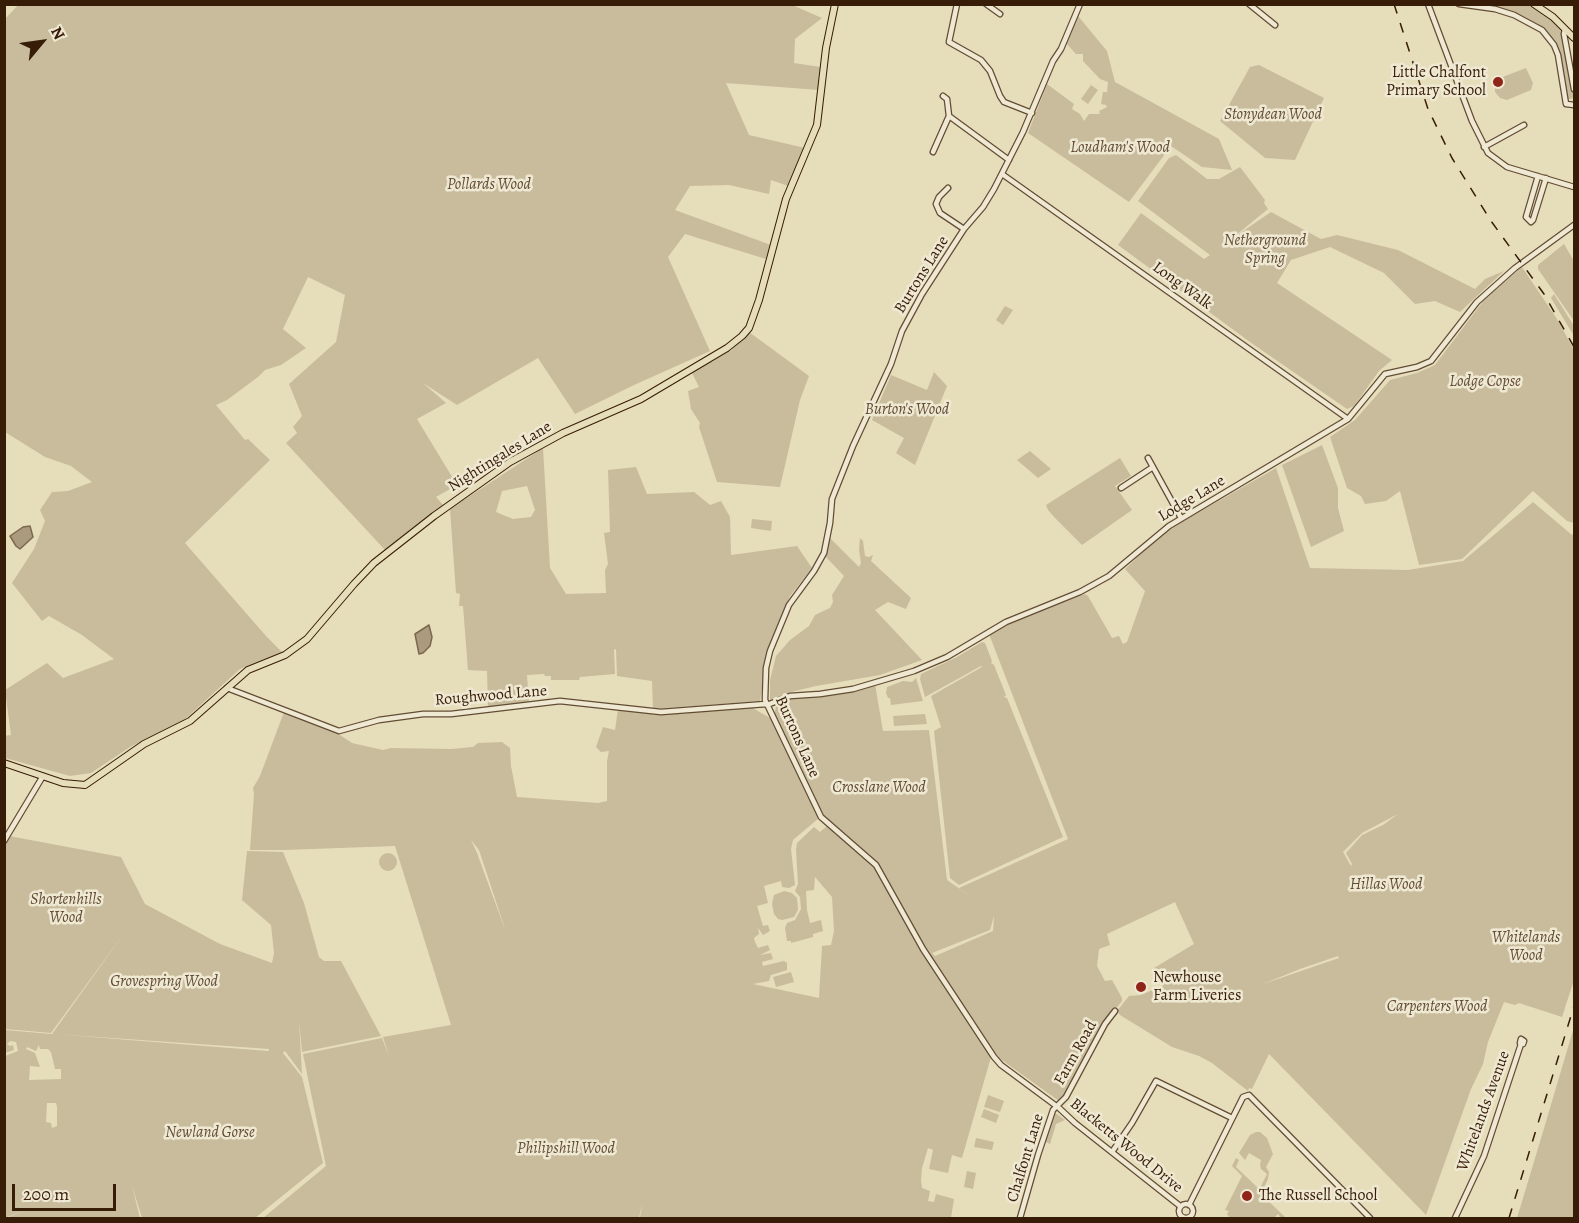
<!DOCTYPE html>
<html>
<head>
<meta charset="utf-8">
<style>
	body { margin:0 }
	#map { position:relative; width:1579px; height:1223px; overflow:hidden; background:#e6ddbb; font-family:Alegreya,serif }
	canvas { display:block }
	.frame { position:absolute; inset:0; border:6px solid #371c07; pointer-events:none }
	.north { position:absolute; left:12px; top:12px; width:60px; height:60px; -webkit-text-stroke:4px #efe9d3; paint-order:stroke; rotate:61deg; font-size:16px; font-weight:700; line-height:24px; text-align:center; color:#371c07 }
	.north::after { content:''; display:block; margin:auto; width:21px; height:27px; background:#371c07; clip-path:polygon(50% 0,100% 100%,50% 72%,0 100%) }
	.scale { position:absolute; left:12px; top:1184px; width:104px; height:27px; box-sizing:border-box; border:3px solid #371c07; border-top:0; padding-left:8px; font-size:18px; line-height:21px; white-space:nowrap; color:#371c07; -webkit-text-stroke:4px #efe9d3; paint-order:stroke }
</style>
</head>
<body>
<div id="map">
<canvas width="1579" height="1223"></canvas>
<div class="frame"></div>
<div class="north">N</div>
<div class="scale">200 m</div>
</div>
<script>
const context = document.querySelector('canvas').getContext('2d');
context.lineJoin = 'round';
function fill(path, color) { context.fillStyle = color; context.fill(path, 'evenodd'); }
const poly = rows => new Path2D(rows.map(r => 'M' + r).join(''));
function trace(path, color, width, dash) { context.strokeStyle = color; context.lineWidth = width; context.lineCap = dash ? 'butt' : 'round'; context.setLineDash(dash || []); context.stroke(path); }
function write(font, color, halo, rows, align = 'center') {
  context.font = font + ' Alegreya,serif'; context.lineWidth = 5; context.setLineDash([]); context.textBaseline = 'middle'; context.strokeStyle = halo; context.fillStyle = color; for (const [text, x, y, turn = 0] of rows) {
    context.save(); context.translate(x, y); context.rotate((+turn || 0) * Math.PI / 180); context.textAlign = isNaN(turn) ? turn : align; if (halo) context.strokeText(text, 0, 0); context.fillText(text, 0, 0); context.restore();
  }
}
fill(poly([
	[790,4,822,18,795,39,794,63,820,67,819,90,726,83,749,135,805,148,791,187,771,180,769,194,729,185,690,186,675,210,771,245,766,259,685,234,668,257,710,351,634,385,575,414,538,358,457,405,423,383,446,403,417,419,457,485,436,497,444,506,385,550,286,443,297,433,293,427,302,416,289,384,336,342,345,295,308,277,283,329,306,348,281,365,265,370,258,377,227,400,216,405,245,440,248,439,270,460,185,543,266,636,282,652,240,669,183,721,130,747,91,773,70,776,5,758,4,736,11,735,5,690,47,663,63,678,114,659,82,635,49,616,42,621,12,583,34,549,45,521,40,510,52,492,68,491,92,482,71,466,45,457,5,432,4,20,18,5],
	[1481,4,1529,5,1537,8,1558,23,1564,41,1574,98,1568,99,1557,46,1547,32,1538,24,1519,14,1499,8,1481,6],
	[1078,16,1107,51,1115,82,1219,139,1232,170,1202,167,1171,146,1129,202,1028,133,1047,84,1074,104,1072,109,1080,114,1084,121,1089,114,1100,114,1099,111,1107,107,1106,105,1101,104,1103,92,1107,92,1108,82,1100,79,1083,61,1083,54,1076,54,1066,43],
	[1259,65,1324,98,1295,160,1265,158,1220,121,1250,67],
	[1526,68,1533,83,1531,90,1507,100,1500,98,1495,92,1495,86,1492,81],
	[1091,85,1098,90,1088,104,1081,99],
	[1176,155,1207,179,1219,179,1240,167,1265,200,1264,203,1268,209,1230,240,1271,212,1321,239,1337,235,1398,250,1475,289,1485,279,1504,271,1460,312,1435,301,1415,304,1384,273,1330,247,1291,260,1277,283,1392,360,1379,371,1354,406,1347,409,1250,342,1118,245,1141,213,1204,259,1210,255,1138,201,1169,158],
	[1564,244,1574,261,1574,321,1538,269,1538,265],
	[1522,267,1557,319,1574,350,1574,523,1567,521,1533,491,1462,559,1419,565,1400,491,1386,501,1365,504,1361,496,1347,488,1330,437,1355,420,1390,380,1417,373,1435,365,1484,300],
	[1554,294,1574,326,1574,336,1551,298],
	[1005,306,1013,310,1003,325,996,320],
	[749,332,809,376,800,400,780,487,717,482,699,427,700,423,691,409,688,391,699,387,691,371,706,362,712,362,732,350],
	[934,372,947,386,915,465,896,453,904,438,872,420,891,375,927,390],
	[1322,445,1338,488,1338,508,1344,531,1311,547,1282,465],
	[543,448,550,568,566,594,606,593,605,570,608,564,604,533,610,532,608,470,636,467,647,494,694,492,710,505,721,501,730,517,731,555,797,546,812,568,790,596,768,649,760,701,653,709,652,681,617,676,616,649,614,650,615,674,580,677,579,680,551,680,551,676,545,676,544,674,527,675,529,703,488,707,487,671,468,670,463,606,459,606,460,594,456,593,450,509],
	[527,486,535,510,531,517,513,519,496,512,502,491],
	[1030,451,1051,469,1038,478,1017,460],
	[1120,458,1131,476,1115,486,1132,510,1082,545,1055,518,1048,510,1046,505],
	[1276,468,1310,568,1408,570,1463,561,1533,502,1572,535,1574,533,1574,980,1562,1017,1519,1003,1515,1005,1504,1002,1488,1042,1483,1064,1471,1089,1426,1215,1269,1054,1252,1089,1249,1088,1248,1091,1212,1063,1199,1056,1172,1047,1120,1015,1117,1011,1129,996,1141,995,1157,988,1159,992,1164,990,1154,968,1194,944,1175,902,1107,934,1110,945,1099,949,1097,966,1105,981,1112,980,1122,998,1122,1001,1105,1023,1065,1097,1059,1101,999,1058,925,949,878,864,823,816,774,714,777,704,790,699,853,690,875,684,883,731,929,730,947,880,973,898,959,888,1068,839,989,634,1021,618,1085,594,1088,596,1112,638,1119,636,1123,644,1127,642,1145,591,1125,569,1159,537,1182,522],
	[1398,814,1383,825,1362,835,1346,853,1352,864,1351,866,1343,852,1362,833],
	[994,916,993,931,935,956,932,953,990,930],
	[1338,956,1339,958,1263,984,1300,969],
	[752,519,772,521,771,531,751,528],
	[830,538,859,567,861,563,859,550,860,538,863,541,865,556,869,557,873,555,871,561,911,598,906,609,888,602,875,610,922,660,880,675,816,686,787,693,770,700,770,680,776,656,790,640,809,626,815,615,830,608,833,602,832,595,844,576,824,555],
	[982,642,985,643,992,661,991,663,994,665,1006,695,1004,697,1007,698,1063,837,959,885,950,878,934,731,941,727,931,696,982,667,981,666,925,697,920,679,921,674,957,657],
	[916,678,923,701,891,705,890,698,888,698,886,693,887,687,903,681,912,682],
	[751,707,770,718,819,818,793,840,791,849,795,885,789,888,782,887,781,881,764,886,768,903,757,906,763,926,768,925,770,931,763,935,758,928,759,934,754,938,755,942,758,948,768,945,770,950,760,955,771,953,773,959,762,962,763,966,784,961,787,963,787,970,771,975,769,981,753,984,819,998,822,946,831,945,834,931,832,897,815,877,814,890,806,891,807,910,810,923,821,920,823,931,813,934,813,937,791,943,791,941,787,941,785,928,787,923,795,920,801,909,800,897,795,891,798,884,796,849,797,843,814,827,820,832,827,826,875,867,919,946,991,1057,962,1158,952,1155,948,1173,929,1169,933,1150,928,1148,922,1168,921,1180,922,1188,930,1191,928,1201,934,1202,936,1194,954,1199,951,1218,640,1218,642,1204,639,1218,263,1218,326,1166,303,1054,382,1038,389,1056,383,1037,451,1025,395,846,284,850,250,850,254,794,253,788,260,776,284,712,334,731,352,743,383,750,391,748,451,749,473,747,478,743,502,742,510,748,511,766,517,797,598,803,607,801,607,761,609,751,601,752,596,747,603,727,615,730,618,709,644,712],
	[471,840,479,850,506,932,477,853],
	[925,714,927,724,894,726,893,716],
	[9,836,121,857,145,904,220,944,272,963,274,953,271,925,242,900,247,851,283,852,304,903,319,957,324,961,341,961,381,1036,302,1052,299,1020,302,1074,285,1051,283,1053,302,1077,323,1163,255,1218,142,1218,132,1186,140,1218,7,1218,25,1210,5,1218,5,1056,18,1051,16,1042,10,1041,7,1044,10,1046,13,1045,14,1050,5,1053,5,1030,52,1034,125,932,51,1033,5,1029,4,843],
	[54,1034,269,1049,269,1050,268,1051],
	[39,1045,40,1049,48,1049,51,1052,55,1069,61,1069,61,1079,29,1080,30,1066,40,1067,35,1053,26,1049,27,1047,36,1051],
	[47,1103,56,1103,57,1107,57,1126,52,1128,51,1123,46,1122],
	'379 862a9 9 0 1 1 18 0a9 9 0 1 1-18 0Z',
	[784,891,792,893,797,898,798,910,794,917,782,920,778,919,774,914,772,904,774,895],
	[791,972,794,982,776,987,773,977],
	[1574,1027,1574,1218,1517,1218,1542,1135],
	[988,1095,1004,1101,1000,1112,984,1107],
	[984,1109,999,1115,996,1123,981,1117],
	[1055,1113,1065,1120,1056,1124,1050,1144,1044,1141],
	[1256,1132,1260,1132,1267,1138,1273,1154,1266,1167,1269,1172,1268,1179,1261,1194,1286,1218,1281,1218,1278,1214,1274,1218,1230,1218,1227,1214,1229,1211,1225,1210,1242,1176,1232,1166,1236,1158,1239,1160,1236,1167,1257,1187,1260,1188,1267,1174,1261,1169,1260,1165,1261,1160,1249,1153,1245,1160,1239,1153,1250,1135],
	[976,1138,994,1142,992,1150,974,1147],
	[967,1171,976,1173,973,1189,964,1187]
]), '#c8bc9c');
const water = poly([
	[30,526,33,537,20,549,16,546,10,536,23,527,30,526],
	[429,625,432,637,430,646,423,653,419,654,415,634,429,625]
]);
fill(water, '#aa9b7e');
trace(water, '#7c684e', 1.5);
const minor = poly([
	[957,4,949,42,981,60,990,71,1000,96,1004,102,1032,113],
	[986,4,1000,14],
	[1080,4,1061,49,1053,61,1023,132,994,189,983,207,964,229,922,294,902,331,891,364,853,446,832,499,830,523,824,553,814,571,789,605,770,651,766,668,765,700,821,817,876,865,923,949,994,1057,1001,1065,1059,1108,1075,1123,1180,1206],
	[1249,4,1275,25],
	[1428,4,1472,121,1488,153,1507,167,1574,187],
	[1459,4,1495,9,1514,15,1542,30,1554,45,1558,55,1566,104,1574,105],
	[1565,29,1564,34,1574,89],
	[949,116,1009,160],
	[1484,147,1524,125],
	[933,152,949,116,947,99,943,96],
	[1002,174,1348,419],
	[1538,176,1526,217,1531,222,1533,220,1546,178],
	[948,188,939,197,936,204,940,213,964,229],
	[1148,458,1181,518],
	[1121,488,1153,467],
	[227,688,339,731,379,720,423,714,451,714,560,701,661,712,766,704],
	[767,705,790,696,820,694,853,689,914,671,947,657,1006,622,1080,592,1109,576,1169,526,1348,419,1385,374,1417,367,1431,361,1477,302,1515,268,1574,225],
	[4,841,43,776],
	[1521,1039,1524,1041,1523,1044,1520,1043,1521,1039],
	[1112,1152,1132,1123,1156,1081,1232,1118],
	'1179 1211a7 7 0 1 1 14 0a7 7 0 1 1-14 0Z',
	[1189,1205,1243,1097,1249,1095,1370,1218],
	[1020,1218,1038,1155,1053,1110,1066,1097,1105,1024,1115,1011],
	[1455,1218,1484,1156,1521,1044]
]);
const major = poly([
	[1534,4,1553,17,1574,38],
	[4,763,63,783,85,785,144,744,190,721,248,670,285,655,307,639,354,584,374,563,434,516,510,462,563,433,641,399,727,348,742,336,749,328,759,300,786,199,817,125,826,48,835,4]
]);
trace(minor, '#634c34', 7);
trace(major, '#371c07', 8);
trace(minor, '#efe9d3', 4.5);
trace(major, '#e6ddbb', 6);
trace(poly([
	[1394,4,1428,109,1452,158,1491,221,1544,294,1574,347],
	[1509,1218,1574,1006]
]), '#371c07', 1.5, [10, 10]);
for (const [x, y, r, color] of [
	[1498,82,6,"#8f2418"],
	[1141,987,6,"#8f2418"],
	[1247,1196,6,"#8f2418"]
]) { const dot = new Path2D(); dot.arc(x, y, r, 0, 2 * Math.PI); context.fillStyle = color; context.fill(dot); trace(dot, '#efe9d3', 2); }
write('16px', '#371c07', '#efe9d3', [
	["Little Chalfont",1486,73,"right"],
	["Primary School",1486,91,"right"],
	["Newhouse",1153,978],
	["Farm Liveries",1153,996],
	["The Russell School",1259,1196]
], 'left');
write('italic 16px', '#624c34', '#efe9d3', [
	["Stonydean Wood",1273,115],
	["Loudham's Wood",1120,148],
	["Pollards Wood",489,185],
	["Netherground",1265,241],
	["Spring",1265,259],
	["Lodge Copse",1485,382],
	["Burton's Wood",907,410],
	["Crosslane Wood",879,788],
	["Hillas Wood",1386,885],
	["Shortenhills",66,900],
	["Wood",66,918],
	["Whitelands",1526,938],
	["Wood",1526,956],
	["Grovespring Wood",164,982],
	["Carpenters Wood",1437,1007],
	["Newland Gorse",210,1133],
	["Philipshill Wood",566,1149]
]);
write('16px', '#371c07', '#efe9d3', [
	["Burtons Lane",922,275,-58],
	["Long Walk",1182,286,36],
	["Nightingales Lane",500,457,-32],
	["Lodge Lane",1192,499,-31],
	["Roughwood Lane",491,696,-5],
	["Burtons Lane",797,737,66],
	["Farm Road",1076,1053,-61],
	["Whitelands Avenue",1484,1111,-70],
	["Blacketts Wood Drive",1126,1146,39],
	["Chalfont Lane",1026,1158,-73]
]);
</script>
</body>
</html>
